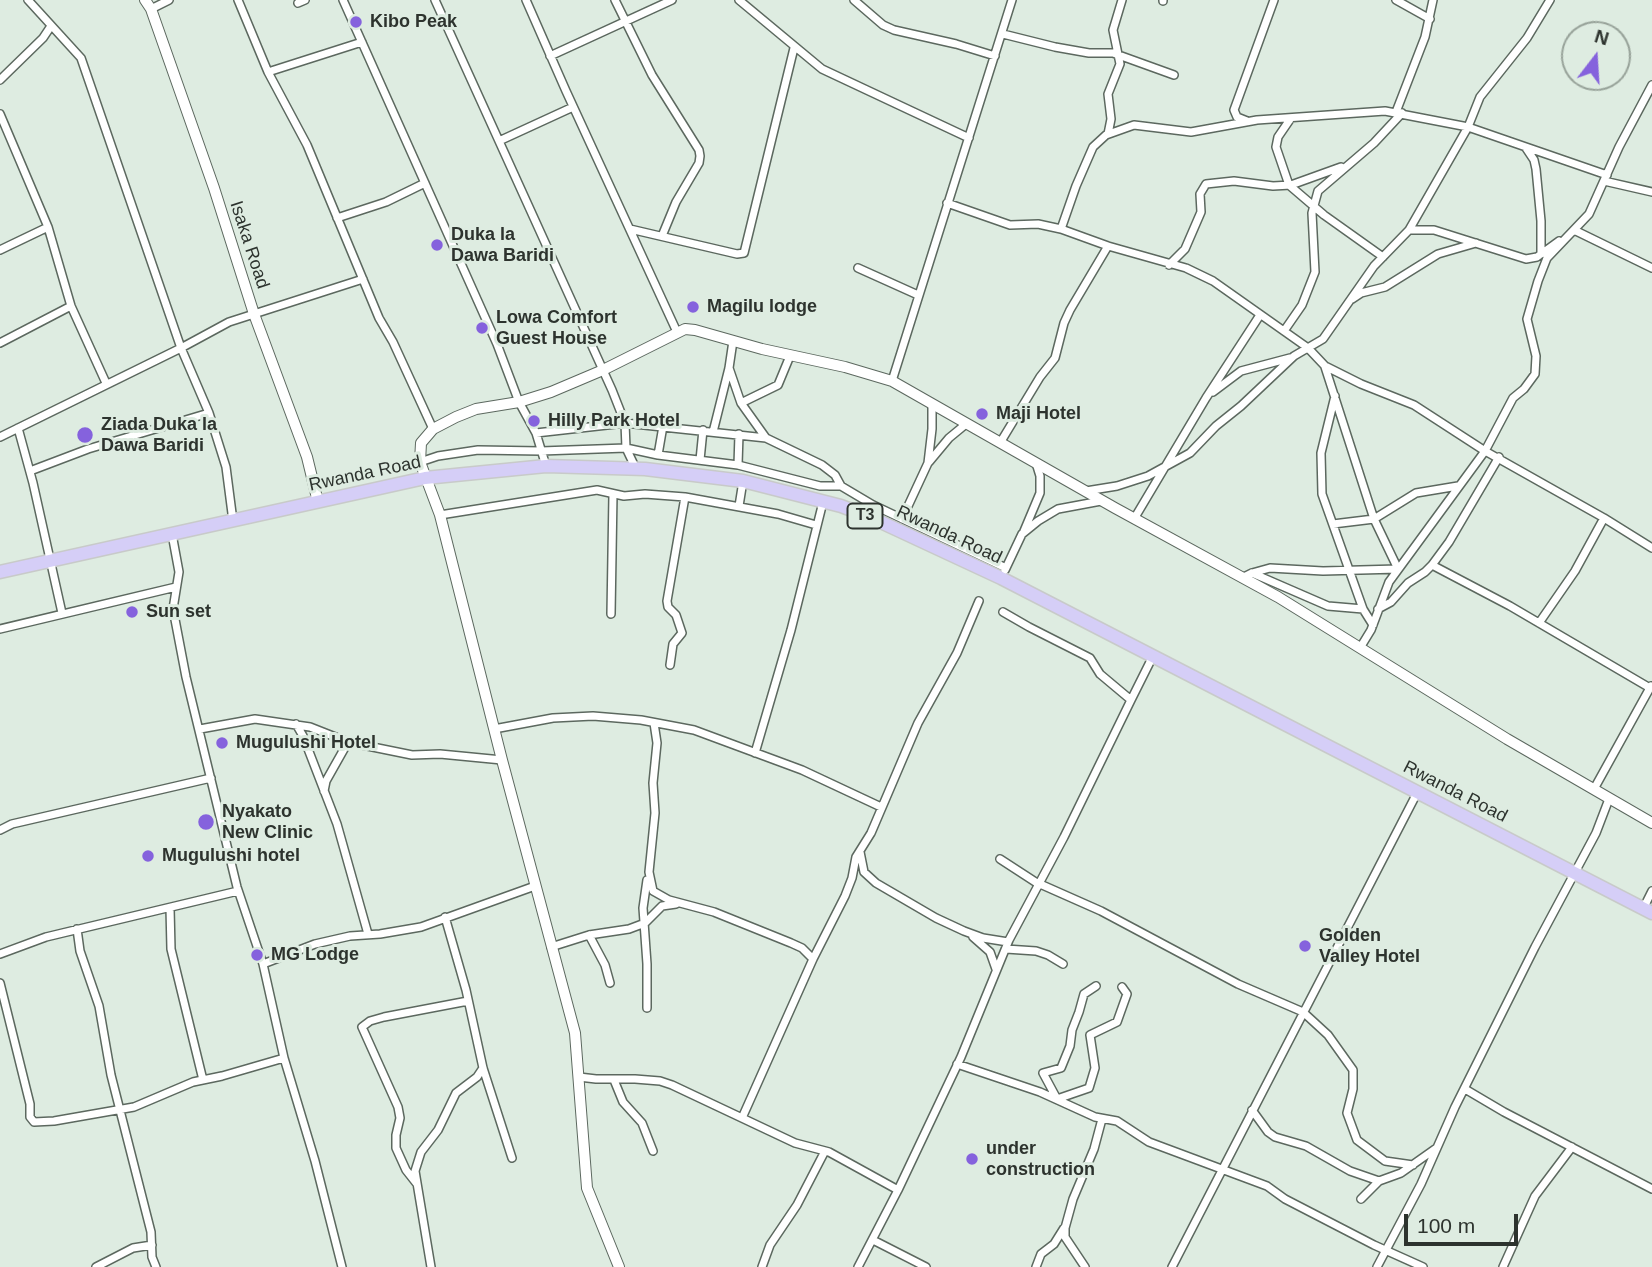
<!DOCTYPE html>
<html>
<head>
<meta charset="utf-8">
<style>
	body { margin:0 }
	#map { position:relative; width:1652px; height:1267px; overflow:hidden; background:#deece1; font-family:Helvetica,sans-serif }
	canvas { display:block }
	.north { position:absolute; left:1561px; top:21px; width:70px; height:70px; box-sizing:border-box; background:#deece1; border:2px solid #97a299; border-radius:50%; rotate:17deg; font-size:19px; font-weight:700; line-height:28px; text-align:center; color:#2d332e }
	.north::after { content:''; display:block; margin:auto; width:24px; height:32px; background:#8562dd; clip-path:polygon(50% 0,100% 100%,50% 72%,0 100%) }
	.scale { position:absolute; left:1404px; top:1214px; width:114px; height:32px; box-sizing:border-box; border:4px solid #2d332e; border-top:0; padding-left:9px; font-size:21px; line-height:24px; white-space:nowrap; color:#2d332e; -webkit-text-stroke:5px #deece1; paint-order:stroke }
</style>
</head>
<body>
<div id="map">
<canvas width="1652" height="1267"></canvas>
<div class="north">N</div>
<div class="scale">100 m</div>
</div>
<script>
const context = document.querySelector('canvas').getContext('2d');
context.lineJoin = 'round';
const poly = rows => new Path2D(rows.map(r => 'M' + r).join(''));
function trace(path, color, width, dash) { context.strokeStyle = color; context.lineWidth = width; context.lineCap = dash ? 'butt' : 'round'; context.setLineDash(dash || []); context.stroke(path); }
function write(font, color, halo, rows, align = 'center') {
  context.font = font + ' Helvetica,sans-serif'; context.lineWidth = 6; context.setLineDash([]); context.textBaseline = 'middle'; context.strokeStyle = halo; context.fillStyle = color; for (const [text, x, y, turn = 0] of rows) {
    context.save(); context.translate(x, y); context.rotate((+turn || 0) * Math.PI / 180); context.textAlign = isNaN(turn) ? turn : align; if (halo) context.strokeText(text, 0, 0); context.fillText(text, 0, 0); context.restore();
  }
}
const street = poly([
	[28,0,81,58,181,348,209,413,226,467,233,521],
	[238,0,268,72,307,145,379,318,393,342,433,429],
	[343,0,497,344,519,402,536,433,546,466],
	[435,0,612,390,625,423,626,448,636,469],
	[526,0,566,91,677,332],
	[615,0,652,75,699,150,700,156,699,163,676,202,662,236],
	[739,0,822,69,969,138],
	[854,0,883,25,894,30,956,44,995,56],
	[1163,0,1163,1],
	[1396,0,1430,19],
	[298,3,305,0],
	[151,9,169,0],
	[1003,34,1055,47,1089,53,1113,53,1174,75],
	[550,56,672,0],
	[268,72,362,42],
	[0,80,43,38,51,26],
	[1396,112,1425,37,1433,0],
	[0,114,48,227,71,306,106,383],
	[1291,118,1278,137,1276,147,1289,185,1324,215,1383,257],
	[1247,121,1237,117,1234,110,1274,0],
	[1108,134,1111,119,1108,94,1120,64,1113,30,1122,0],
	[499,141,573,107],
	[1526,148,1534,160,1536,169,1541,221,1541,254],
	[1604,181,1652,192],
	[947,203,1010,225,1038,224,1061,229,1108,246,1186,268,1213,281,1308,348,1325,366,1361,384,1414,405,1485,451,1604,518,1652,548],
	[337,218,386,202,425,183],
	[630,229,737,254,744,253,794,48],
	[1061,229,1076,186,1093,147,1106,135,1134,125,1191,132,1257,120,1385,111,1468,127,1607,175],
	[1409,230,1434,230,1526,259,1537,257,1559,241],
	[1574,230,1652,268],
	[0,250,48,227],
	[1169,265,1185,249,1201,212,1200,194,1206,184,1234,181,1273,186,1291,185,1341,167],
	[858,268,918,295],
	[1352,299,1361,293,1385,287,1438,254,1476,243],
	[1284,331,1302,305,1315,272,1312,213,1318,191,1374,143,1402,113],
	[0,343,71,306],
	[729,368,741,403],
	[892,381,1012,0],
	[1213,392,1241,371,1290,358],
	[1335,396,1321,453,1322,494,1363,609,1373,625],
	[18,428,33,483,62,613],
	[713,432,729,368,733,341],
	[536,433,625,423,766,438,822,465,835,475,841,486,873,505,1006,568],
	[0,437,181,348,229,322,363,279],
	[766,438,741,403,778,385,790,356],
	[1000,443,1040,377,1055,358,1064,323,1070,310,1108,246],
	[658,455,663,426],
	[700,460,703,430],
	[420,462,438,456,478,450,541,451,626,448,658,455,738,465,820,486,841,486],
	[929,462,949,438,966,424],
	[738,465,739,434],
	[30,471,88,449,209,413],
	[1086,491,1117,486,1148,476,1190,453,1216,426,1241,406,1294,356,1323,339,1374,266,1409,230,1468,127,1480,97,1527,38,1550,0],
	[739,506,743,481],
	[440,515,597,490,624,496,645,494,685,497,778,514,816,525],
	[902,519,928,463,932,429,932,404],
	[1134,519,1206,398,1260,315],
	[1333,524,1374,519,1416,493,1458,486],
	[1024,531,1040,493,1040,476,1036,463],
	[172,534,179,572,173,609,186,677,237,887,263,964,284,1058,315,1161,342,1267],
	[1432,565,1510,606,1650,688],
	[1005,570,1022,534,1038,521,1058,509,1101,501],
	[1252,573,1328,606,1363,609],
	[1242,578,1252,573,1270,568,1323,571,1398,569,1374,519,1325,367],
	[1378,609,1391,602,1408,583,1425,572,1432,565,1449,542,1499,457],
	[611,614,613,494],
	[1539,623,1575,571,1604,518],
	[0,629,176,587],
	[1360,648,1371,630,1389,582,1485,451,1513,398,1524,389,1535,374,1536,356,1527,319,1538,281,1547,258,1589,214,1619,147,1652,85],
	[670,665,673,644,682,633,676,615,668,607,667,601,685,497],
	[1131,700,1153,656],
	[654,723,657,743,653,783,655,813,649,872,653,891,669,900,714,912,791,943,802,948,813,959],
	[296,724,303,736,337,824,368,934],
	[200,729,255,719,310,727,348,742,412,755,440,754,502,760],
	[494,729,553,718,593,716,641,720,694,730,802,770,881,807],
	[755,753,791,630,823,502],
	[1594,789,1651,686],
	[324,791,326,781,348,742],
	[0,830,12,824,211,778],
	[860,852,864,872,876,883,936,918,964,931,983,938,1008,942],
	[1000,859,1040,885],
	[1040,884,1101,911,1238,984,1303,1012,1328,1035,1353,1070,1353,1089,1347,1113,1357,1140,1385,1161,1413,1165],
	[170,908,171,949,203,1080],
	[1643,909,1652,891],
	[445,917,466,990,483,1068,512,1158],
	[77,929,80,951,99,1006,111,1075,151,1232,152,1257,156,1267],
	[589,935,605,965,610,983],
	[973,937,990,952,996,969],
	[551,947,589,935,629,929,645,923,662,906,676,904],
	[1006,949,1036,951,1048,955,1063,964],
	[0,954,46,937,238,891],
	[263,964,315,944,350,936,380,934,421,927,535,886],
	[0,983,30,1104,30,1117,34,1122,54,1121,134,1107,193,1082,222,1076,284,1058],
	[1096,986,1084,994,1079,1012,1072,1030,1070,1046,1061,1068,1043,1073,1057,1099,1089,1088,1095,1068,1090,1035,1117,1022,1127,994,1122,987],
	[647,1008,647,964,643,908,647,880],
	[957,1064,1040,1092,1095,1117,1117,1121,1149,1142,1267,1186,1285,1199,1374,1245,1423,1267],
	[579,1077,596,1079,635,1079,660,1081,672,1085,795,1143,829,1152,898,1190],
	[614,1080,623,1102,642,1123,653,1151],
	[1465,1089,1504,1112,1652,1189],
	[1252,1110,1268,1132,1275,1137,1306,1146,1350,1171,1379,1181],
	[742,1118,813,959,845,896,852,878,856,857,871,833,918,723,957,653,979,601],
	[417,1184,406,1170,396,1148,396,1135,400,1118,398,1107,362,1027,370,1021,384,1017,468,1001],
	[1361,1199,1379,1181,1401,1173,1435,1149],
	[873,1240,926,1267],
	[96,1267,133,1248,152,1245],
	[431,1267,415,1171,421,1152,438,1130,456,1093,477,1077,483,1068],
	[762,1267,770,1245,797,1205,825,1151],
	[858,1267,898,1190,961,1057,1009,940,1064,837,1131,700,1100,674,1090,658,1029,627,1003,612],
	[1036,1267,1041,1254,1054,1244,1064,1228],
	[1085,1267,1065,1237,1065,1228,1073,1199,1094,1149,1102,1119],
	[1172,1267,1417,793],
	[1377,1267,1421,1184,1455,1107,1535,947,1596,833,1609,799],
	[1503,1267,1535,1196,1572,1147]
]);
const secondary = poly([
	[145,0,151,9,214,188,254,314,307,457,318,502],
	[619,1267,587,1188,575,1033,502,760,440,515,420,462,421,443,433,429,456,417,476,409,519,402,551,392,603,370,685,329,695,330,762,349,845,367,892,381,1115,508,1278,597,1507,739,1652,823]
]);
const highway = poly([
	[0,572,425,478,546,466,645,469,743,481,841,506,870,517,1001,578,1652,913]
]);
trace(street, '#5c685f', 10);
trace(secondary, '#5c685f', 12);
trace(highway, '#c8cac9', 15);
trace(street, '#fff', 7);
trace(secondary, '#fff', 10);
trace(highway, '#d5cef7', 12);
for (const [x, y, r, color] of [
	[356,22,7,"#8562dd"],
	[437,245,7,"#8562dd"],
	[693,307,7,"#8562dd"],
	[482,328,7,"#8562dd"],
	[982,414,7,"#8562dd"],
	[534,421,7,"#8562dd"],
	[85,435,9,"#8562dd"],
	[132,612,7,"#8562dd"],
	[222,743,7,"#8562dd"],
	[206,822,9,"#8562dd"],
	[148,856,7,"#8562dd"],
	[1305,946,7,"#8562dd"],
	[257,955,7,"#8562dd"],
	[972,1159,7,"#8562dd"]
]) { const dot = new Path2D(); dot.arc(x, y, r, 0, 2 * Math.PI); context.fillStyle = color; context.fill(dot); trace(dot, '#deece1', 2.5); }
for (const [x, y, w] of [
	[865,516,35]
]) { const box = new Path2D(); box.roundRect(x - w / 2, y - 12.5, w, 25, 5); context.fillStyle = '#deece1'; context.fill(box); trace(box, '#2d332e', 2); }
write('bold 16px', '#2d332e', null, [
	["T3",865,516]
]);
write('bold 18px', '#2d332e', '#deece1', [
	["Kibo Peak",370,22],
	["Duka la",451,235],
	["Dawa Baridi",451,256],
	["Magilu lodge",707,307],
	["Lowa Comfort",496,318],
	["Guest House",496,339],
	["Maji Hotel",996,414],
	["Hilly Park Hotel",548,421],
	["Ziada Duka la",101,425],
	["Dawa Baridi",101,446],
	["Sun set",146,612],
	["Mugulushi Hotel",236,743],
	["Nyakato",222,812],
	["New Clinic",222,833],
	["Mugulushi hotel",162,856],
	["Golden",1319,936],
	["Valley Hotel",1319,957],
	["MG Lodge",271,955],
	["under",986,1149],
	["construction",986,1170]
], 'left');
write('18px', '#2d332e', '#deece1', [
	["Isaka Road",249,245,72],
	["Rwanda Road",365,474,-12],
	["Rwanda Road",949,535,25],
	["Rwanda Road",1455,792,27]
]);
</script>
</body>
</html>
